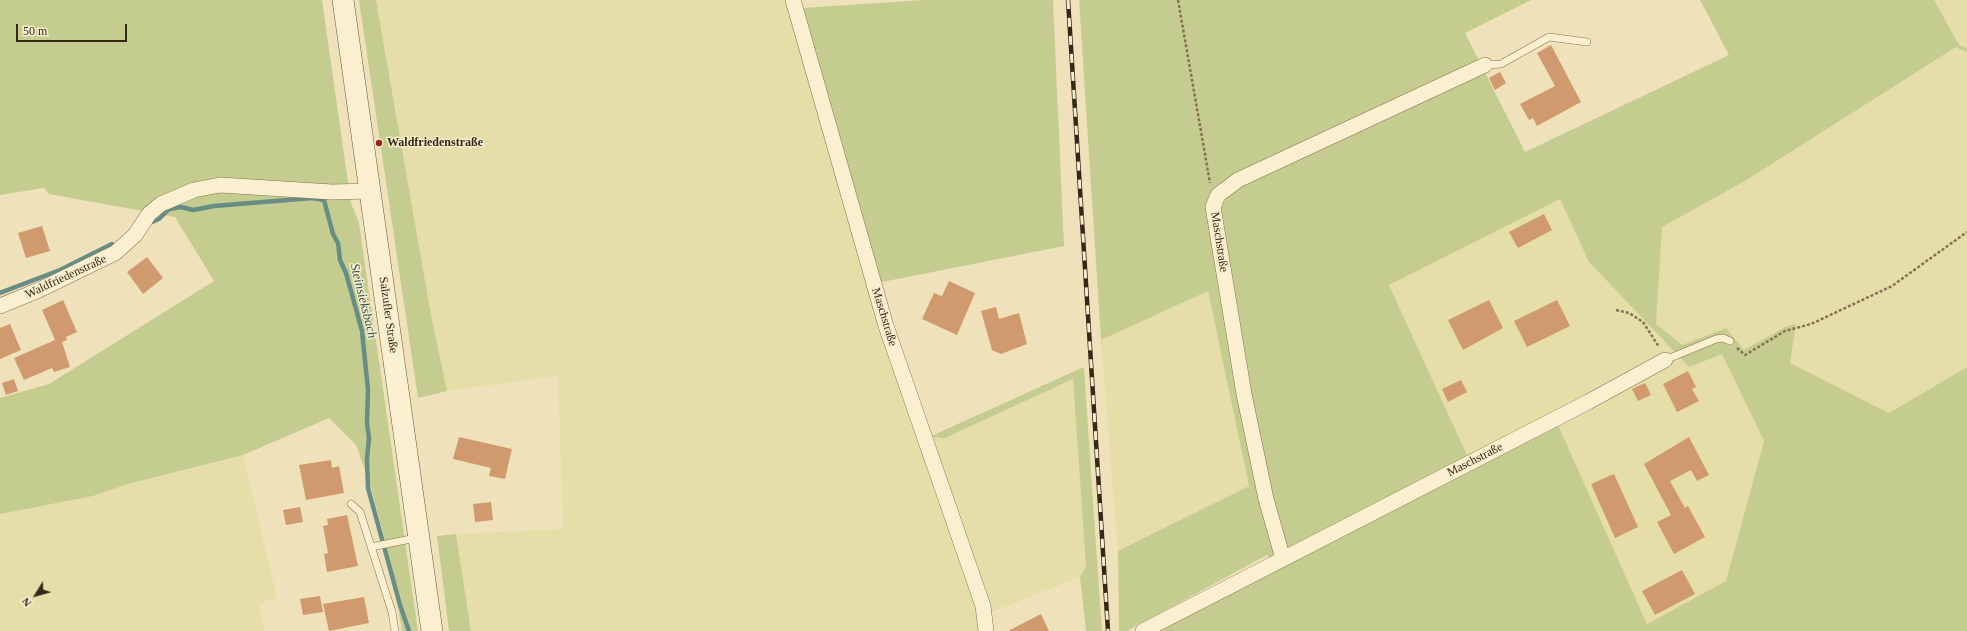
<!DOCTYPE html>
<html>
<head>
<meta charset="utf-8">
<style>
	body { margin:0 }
	#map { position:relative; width:1967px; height:631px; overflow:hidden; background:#efe2bb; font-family:Georgia,serif }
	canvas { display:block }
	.north { position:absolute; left:16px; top:575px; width:40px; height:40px; -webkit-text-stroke:3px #f7eccb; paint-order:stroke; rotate:233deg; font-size:11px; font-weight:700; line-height:16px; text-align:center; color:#35281a }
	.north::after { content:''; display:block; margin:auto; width:14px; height:18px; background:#35281a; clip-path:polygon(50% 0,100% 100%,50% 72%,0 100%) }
	.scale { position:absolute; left:16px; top:24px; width:111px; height:18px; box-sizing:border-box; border:2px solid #35281a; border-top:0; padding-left:5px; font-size:12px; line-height:14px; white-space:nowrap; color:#35281a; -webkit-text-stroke:3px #f7eccb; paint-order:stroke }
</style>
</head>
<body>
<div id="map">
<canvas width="1967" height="631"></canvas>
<div class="north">N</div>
<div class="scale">50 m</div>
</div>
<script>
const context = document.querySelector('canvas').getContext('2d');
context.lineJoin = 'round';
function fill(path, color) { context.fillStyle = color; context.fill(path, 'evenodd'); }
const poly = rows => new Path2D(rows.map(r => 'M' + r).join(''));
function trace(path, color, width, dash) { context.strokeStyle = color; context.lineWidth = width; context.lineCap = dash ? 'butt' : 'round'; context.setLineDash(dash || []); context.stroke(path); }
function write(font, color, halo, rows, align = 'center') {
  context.font = font + ' Georgia,serif'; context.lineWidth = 3; context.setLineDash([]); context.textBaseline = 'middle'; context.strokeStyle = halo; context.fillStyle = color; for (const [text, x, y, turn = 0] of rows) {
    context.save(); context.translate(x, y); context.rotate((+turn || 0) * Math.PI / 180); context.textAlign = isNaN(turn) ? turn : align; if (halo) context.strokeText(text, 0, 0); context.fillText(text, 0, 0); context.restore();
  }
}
fill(poly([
	[376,0,789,0,978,608,982,631,471,631,456,534,563,529,558,376,447,391,431,315],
	[1934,0,1967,0,1967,48,1959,45],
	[1956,47,1967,52,1967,367,1889,413,1790,363,1796,324,1787,326,1744,350,1726,328,1681,345,1656,324,1661,227,1745,181],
	[1560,199,1589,262,1689,367,1722,353,1764,441,1726,581,1647,624,1552,414,1467,455,1389,284],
	[1208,291,1249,486,1118,551,1101,340],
	[1073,379,1086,567,1080,577,990,613,929,437,945,438],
	[243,455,277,598,259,603,264,631,0,631,0,514,93,496,128,484]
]), '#e5dea8');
fill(poly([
	[0,0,322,0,351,203,359,223,418,631,402,631,391,564,370,484,356,445,329,418,243,455,128,484,93,496,0,514,0,398,49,384,214,281,175,217,49,194,44,188,0,195],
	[359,0,376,0,431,315,447,391,418,398],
	[923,0,1053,0,1064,246,877,283,803,8],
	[1079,0,1531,0,1465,33,1525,152,1729,55,1700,0,1934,0,1959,45,1967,48,1967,52,1956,47,1745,181,1662,227,1656,324,1682,345,1726,328,1744,350,1787,326,1796,324,1790,363,1889,413,1967,367,1967,631,1154,631,1276,568,1267,555,1127,631,1119,631,1118,551,1249,486,1208,291,1101,340],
	[1560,199,1589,262,1689,367,1722,354,1764,441,1726,581,1647,624,1553,414,1467,455,1389,285],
	[1084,367,1091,472,1102,631,1086,631,1080,577,1086,567,1073,379,945,438,929,437],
	[456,534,471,631,449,631,437,536]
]), '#c4cd8f');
trace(poly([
	[152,222,159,219,169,209,181,207,193,210,214,206,312,198,324,200,333,234,338,243,340,260,346,273,362,331,368,390,367,423,369,438,367,459,368,488,400,605,409,631],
	[0,293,60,270,112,244]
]), '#678d85', 4.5);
fill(poly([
	[1551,45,1581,102,1537,126,1533,118,1529,120,1520,104,1555,86,1537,53],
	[1500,72,1506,83,1495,90,1489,78],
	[1544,214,1552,230,1518,248,1509,232],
	[42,226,50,251,26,258,18,233],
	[147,257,163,278,143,294,127,272],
	[949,281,975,293,957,335,922,319,934,293,942,296],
	[63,300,77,332,66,337,67,340,62,342,70,367,54,372,52,368,24,380,14,358,55,340,42,310],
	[1489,300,1503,328,1463,350,1448,320],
	[1557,300,1570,326,1527,347,1514,321],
	[996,307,999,319,1019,313,1027,344,1001,354,992,350,981,311],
	[10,324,21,350,0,359,0,328],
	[1688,371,1696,387,1692,389,1699,401,1677,412,1663,384],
	[14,379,18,391,6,395,2,383],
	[1461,380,1467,392,1448,402,1442,389],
	[1645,383,1651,395,1638,401,1632,389],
	[459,437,512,449,505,479,489,476,491,468,453,459],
	[1689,437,1709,475,1697,481,1691,470,1670,481,1685,508,1688,506,1705,537,1674,554,1657,522,1671,515,1644,464],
	[331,460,332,468,339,466,344,493,306,500,299,465],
	[1614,474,1638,527,1615,538,1591,484],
	[491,502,493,520,475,522,473,504],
	[300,507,303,522,286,525,283,510],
	[347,515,358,566,327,572,324,554,328,553,323,526,328,525,327,519],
	[1682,570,1695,594,1655,615,1642,591],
	[320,596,323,612,303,615,300,599],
	[364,597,369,623,329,631,323,604],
	[1041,614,1049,631,1008,631]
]), '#d09a6e');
const service = poly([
	[1485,65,1501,64,1549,37,1587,42],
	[1665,360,1716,339,1723,338,1730,341],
	[351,504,360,512,392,612,395,631],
	[371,547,416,538]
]);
const minor = poly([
	[793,0,886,326,983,606,986,631],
	[0,306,39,290,115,253,135,235,149,214,161,204,194,190,220,185,332,192,370,191],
	[1283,559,1266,499,1244,394,1213,207,1218,195,1238,180,1485,65],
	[1143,631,1588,402,1665,360]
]);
const secondary = poly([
	[343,0,432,631]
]);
trace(service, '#877154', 8);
trace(minor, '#877154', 16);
trace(secondary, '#685238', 22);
trace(poly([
	[1178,0,1210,183],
	[1616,310,1629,313,1643,322,1659,347],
	[1737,348,1745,355,1785,331,1811,324,1892,286,1967,232]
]), '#877154', 2.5, [3, 2]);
trace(service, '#faefce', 7);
trace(minor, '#faefce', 15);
trace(secondary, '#faefce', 21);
const rail = poly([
	[1068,0,1108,631]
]);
trace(rail, '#35281a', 4.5);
trace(rail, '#f7eccb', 3, [9]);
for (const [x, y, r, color] of [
	[379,143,4,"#982522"]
]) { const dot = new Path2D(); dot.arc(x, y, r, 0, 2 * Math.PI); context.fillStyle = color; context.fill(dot); trace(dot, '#f7eccb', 1.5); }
write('bold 12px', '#35281a', '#f7eccb', [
	["Waldfriedenstraße",387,143]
], 'left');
write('12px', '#35281a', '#f7eccb', [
	["Maschstraße",1219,242,81],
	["Waldfriedenstraße",66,277,-25],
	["Salzufler Straße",388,315,82],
	["Maschstraße",884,317,73],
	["Maschstraße",1475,460,-27]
]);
write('italic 13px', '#285655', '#f7eccb', [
	["Steinsieksbach",363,301,76]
]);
</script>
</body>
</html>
